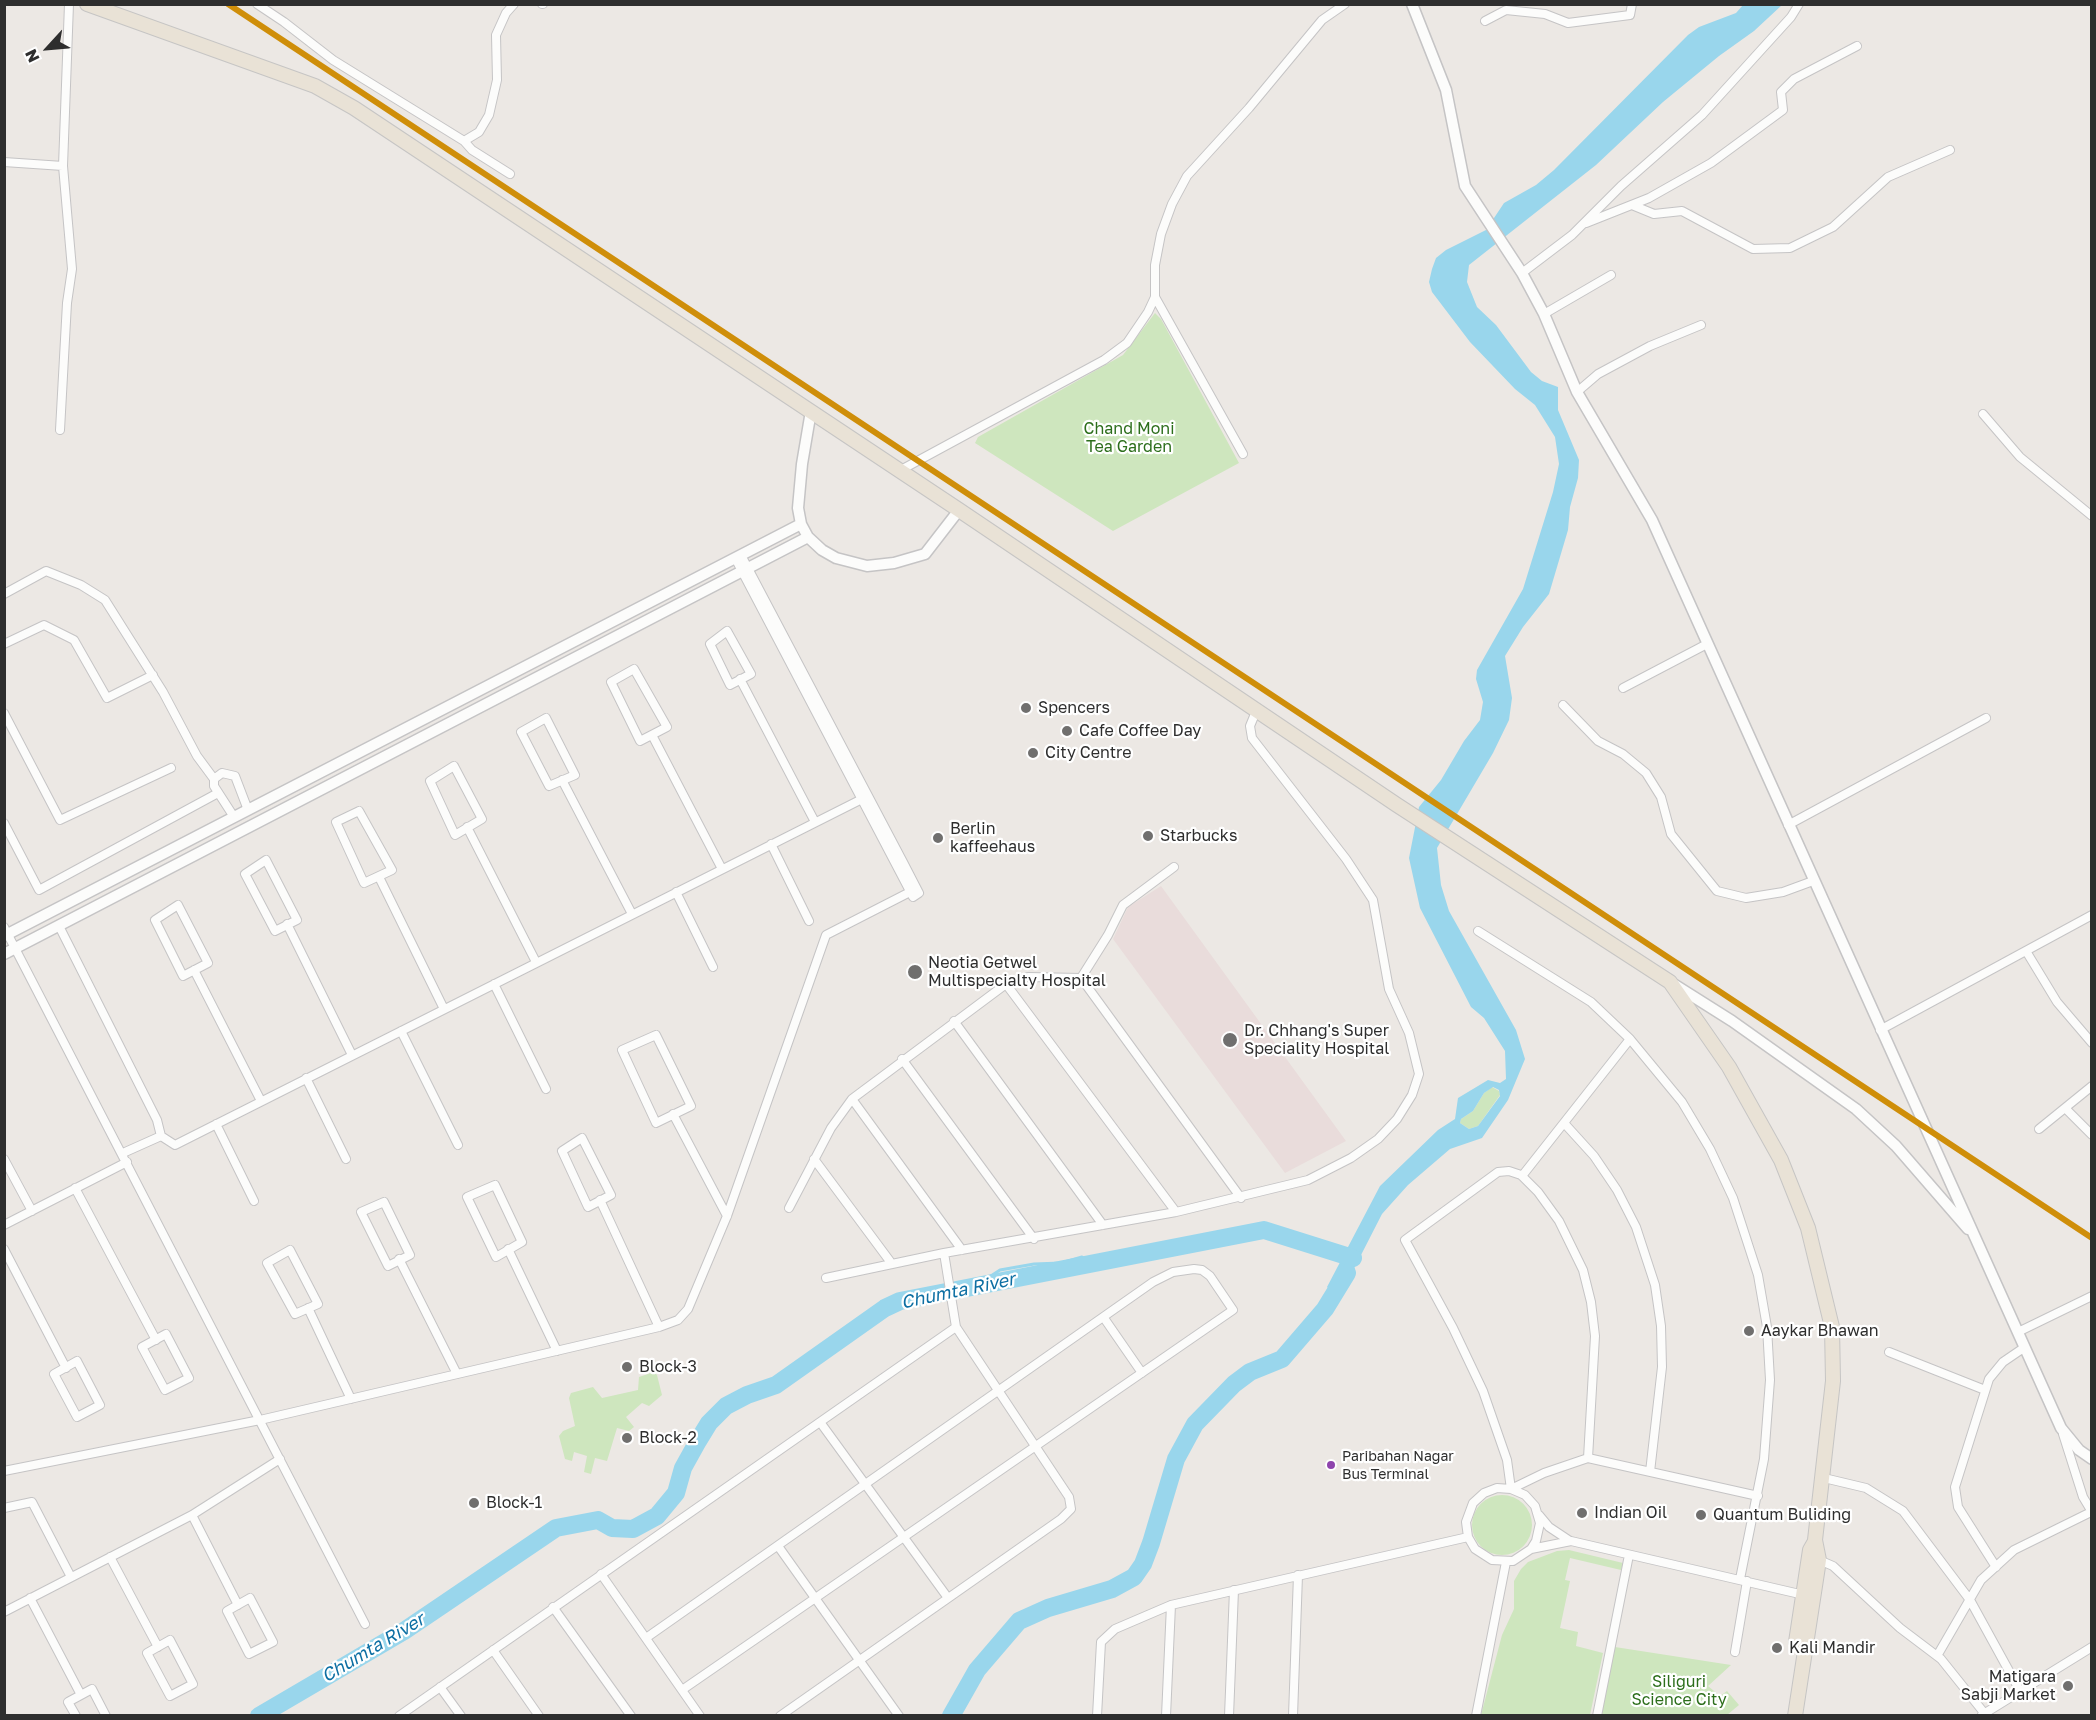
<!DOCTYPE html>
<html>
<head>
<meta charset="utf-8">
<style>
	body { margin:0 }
	#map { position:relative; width:2096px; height:1720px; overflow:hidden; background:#ece8e4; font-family:"Golos Text",sans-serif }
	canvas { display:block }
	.frame { position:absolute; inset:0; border:6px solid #2e2e2e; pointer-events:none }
	.north { position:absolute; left:18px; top:18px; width:60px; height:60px; -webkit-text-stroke:4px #fff; paint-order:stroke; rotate:244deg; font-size:16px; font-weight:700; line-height:24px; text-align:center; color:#2e2e2e }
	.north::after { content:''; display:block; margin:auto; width:21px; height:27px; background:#2e2e2e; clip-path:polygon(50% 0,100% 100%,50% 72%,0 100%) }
</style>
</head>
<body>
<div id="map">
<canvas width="2096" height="1720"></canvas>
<div class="frame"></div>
<div class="north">N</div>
</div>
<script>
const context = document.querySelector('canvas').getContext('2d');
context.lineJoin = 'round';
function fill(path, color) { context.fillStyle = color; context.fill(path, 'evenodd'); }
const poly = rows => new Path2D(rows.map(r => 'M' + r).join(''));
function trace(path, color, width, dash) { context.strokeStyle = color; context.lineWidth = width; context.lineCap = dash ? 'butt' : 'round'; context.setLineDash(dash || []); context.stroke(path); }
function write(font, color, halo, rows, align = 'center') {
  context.font = font + ' "Golos Text",sans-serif'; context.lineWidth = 4.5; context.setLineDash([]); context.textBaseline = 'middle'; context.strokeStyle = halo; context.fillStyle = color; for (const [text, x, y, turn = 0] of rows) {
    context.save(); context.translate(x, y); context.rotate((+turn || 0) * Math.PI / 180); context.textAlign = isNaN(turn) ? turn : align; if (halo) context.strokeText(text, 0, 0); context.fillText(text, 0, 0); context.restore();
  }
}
fill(poly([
	[1161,886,1346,1141,1285,1173,1113,939,1128,907]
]), '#e9dcdb');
fill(poly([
	[1155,313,1161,319,1239,463,1113,531,975,443,978,437,1123,355],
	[1492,1087,1499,1091,1500,1095,1478,1126,1469,1129,1460,1123,1461,1119,1473,1111,1484,1093],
	[654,1372,657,1375,662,1395,649,1406,642,1403,626,1417,634,1427,629,1431,617,1428,607,1461,595,1458,591,1474,584,1472,587,1456,574,1452,572,1461,565,1459,559,1436,563,1431,575,1426,569,1398,571,1393,593,1387,602,1398,638,1390,639,1377],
	'1472 1525a30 30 0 1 1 60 0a30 30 0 1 1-60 0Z',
	[1569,1550,1623,1563,1621,1570,1570,1558,1565,1580,1570,1581,1560,1628,1578,1632,1576,1646,1603,1653,1590,1715,1481,1715,1502,1635,1514,1609,1514,1581,1521,1569,1528,1562,1557,1551],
	[1615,1647,1731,1665,1708,1686,1720,1696,1727,1691,1739,1705,1727,1715,1599,1716]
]), '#cee6be');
fill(poly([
	[1743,5,1782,5,1754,31,1719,56,1663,102,1596,165,1469,265,1467,282,1477,307,1496,325,1531,372,1542,381,1558,387,1558,410,1579,460,1578,478,1570,507,1568,530,1549,594,1523,627,1505,656,1512,698,1509,720,1493,753,1437,848,1441,885,1449,911,1516,1030,1525,1059,1508,1100,1482,1138,1450,1149,1408,1185,1382,1214,1339,1298,1327,1287,1380,1186,1438,1130,1455,1119,1458,1098,1488,1080,1500,1083,1506,1079,1505,1051,1484,1018,1471,1007,1420,908,1409,858,1419,807,1441,780,1464,741,1480,720,1483,702,1476,679,1477,670,1523,589,1553,492,1559,464,1555,437,1535,405,1515,389,1470,342,1432,292,1429,282,1432,269,1436,258,1446,250,1486,230,1504,203,1536,185,1554,170,1688,35,1699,27,1736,13],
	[1493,1087,1499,1090,1500,1096,1478,1126,1469,1129,1460,1123,1461,1119,1473,1111,1484,1093]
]), '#99d6ec');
trace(poly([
	[977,1285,1000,1270,1034,1264,1061,1263,1082,1257,1096,1264]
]), '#99d6ec', 3);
trace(poly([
	[259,1716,404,1631,556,1528,598,1520,612,1528,633,1529,657,1516,676,1493,683,1468,698,1441,709,1423,726,1406,747,1395,776,1385,885,1308,900,1301,1264,1230,1353,1258],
	[951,1716,977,1670,1019,1621,1048,1608,1112,1589,1134,1577,1143,1564,1151,1543,1176,1459,1195,1424,1234,1384,1250,1372,1282,1359,1325,1309,1347,1273]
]), '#99d6ec', 18);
const minor = poly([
	[257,4,284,22,333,60,464,141,472,150,510,174],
	[542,4,543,4],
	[1485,21,1506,10,1545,14,1568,23,1630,15,1632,4],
	[464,141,479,132,489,115,497,80,496,35,506,13,514,4],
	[4,162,63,166],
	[1632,205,1654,214,1682,211,1753,249,1790,248,1833,227,1888,177,1950,150],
	[1586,223,1649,198,1711,163,1783,110,1781,92,1794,79,1857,46],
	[1522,273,1572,235,1621,186,1702,115,1791,17,1799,4],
	[1155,297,1243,454],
	[1544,314,1611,275],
	[1577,392,1598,374,1650,346,1701,325],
	[1983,414,2020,457,2092,516],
	[60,430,67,303,72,269,63,166,69,4],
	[899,471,1104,360,1127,343,1148,312,1155,297,1155,265,1161,234,1172,204,1187,176,1249,108,1322,20,1345,4],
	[735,558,913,897,919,893,903,862,741,555],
	[4,594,46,571,81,585,105,600,163,692,197,756,214,779,214,786,234,817],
	[727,631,751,674,730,685,710,644,727,631],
	[4,644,44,625,74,640,107,698,153,675],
	[634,669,667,727,640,741,611,682,634,669],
	[740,679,815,822],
	[1623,688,1707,644],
	[1563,705,1598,741,1623,754,1646,773,1661,797,1671,834,1717,891,1746,898,1783,892,1813,881],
	[4,713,60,820,171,768],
	[546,718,575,775,549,786,521,732,546,718],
	[652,735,722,869],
	[454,766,482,819,455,835,430,781,454,766],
	[214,779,222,773,235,776,248,810],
	[562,780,632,914],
	[359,811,392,870,364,883,336,822,359,811],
	[4,823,39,890,218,793],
	[1788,825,1986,718],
	[467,827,536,962],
	[771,844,809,921],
	[266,860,297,920,275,931,245,874,266,860],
	[379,877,444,1009],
	[676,892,713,967],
	[178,905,208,963,183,976,155,920,178,905],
	[287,924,352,1055],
	[59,926,157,1120,161,1136],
	[4,927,365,1624],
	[1478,931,1591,1002,1630,1039,1682,1102,1710,1149,1733,1198,1758,1275,1767,1327,1770,1380,1764,1459,1740,1579],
	[2026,951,2057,1002,2092,1043],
	[194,970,261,1101],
	[1081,978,1241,1198],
	[1081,978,1108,935,1123,905,1174,867],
	[494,984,546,1089],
	[1006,984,1176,1212],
	[954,1021,1103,1225],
	[1880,1030,2092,915],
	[401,1031,458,1145],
	[656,1035,691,1106,656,1123,622,1050,656,1035],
	[902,1059,1034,1239],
	[306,1078,346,1159],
	[852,1099,962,1250],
	[2065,1108,2092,1135],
	[673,1114,727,1216],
	[1564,1123,1594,1156,1617,1190,1636,1227,1655,1285,1661,1326,1662,1367,1650,1472],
	[216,1124,254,1201],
	[2039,1129,2092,1086],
	[582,1138,611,1195,588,1207,562,1151,582,1138],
	[123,1153,161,1136,175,1145,868,796],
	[4,1159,32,1211],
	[814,1159,892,1264],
	[1522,1176,1630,1039],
	[495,1185,522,1242,496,1257,467,1197,495,1185],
	[75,1188,156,1340],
	[600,1200,659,1327],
	[384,1202,410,1255,388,1266,361,1212,384,1202],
	[789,1208,831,1128,852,1099,1006,984,1028,977,1081,978],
	[4,1225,127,1162],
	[4,1249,66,1368],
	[508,1249,557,1351],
	[290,1250,318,1304,295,1314,267,1263,290,1250],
	[399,1259,457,1374],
	[826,1278,944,1253,1176,1212,1308,1180,1351,1158,1378,1139,1397,1119,1412,1095,1419,1074,1409,1033,1389,989,1373,900,1346,859,1252,738,1250,726,1257,709],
	[308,1308,351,1399],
	[1104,1318,1142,1373],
	[2018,1332,2092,1296],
	[166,1334,189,1378,165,1390,142,1347,166,1334],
	[1889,1352,1985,1390],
	[77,1361,100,1405,77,1417,54,1374,77,1361],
	[820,1422,948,1598],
	[2063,1434,2083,1497,2092,1512],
	[1588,1458,1595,1336,1591,1302,1583,1270,1559,1221,1538,1192,1521,1175,1509,1171,1498,1172,1405,1240,1453,1328,1483,1391,1507,1460,1511,1489,1544,1473,1588,1458,1758,1496],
	[4,1471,260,1420,659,1327,678,1320,688,1309,727,1216,826,935,910,892],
	[1824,1478,1866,1488,1903,1511,1970,1600,2020,1691],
	[4,1508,32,1502,71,1577],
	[192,1515,238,1605],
	[1539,1515,1549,1527,1570,1541],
	[778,1546,899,1716],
	[1531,1549,1536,1541,1540,1523,1535,1506,1525,1495,1511,1489,1497,1488,1484,1493,1473,1503,1466,1522,1468,1537,1475,1549,1492,1560,1513,1561,1531,1549,1571,1541,1804,1595],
	[110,1557,158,1647],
	[1819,1560,1833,1566,1900,1628,1941,1659,1985,1714],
	[1996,1567,1958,1507,1955,1487,1989,1379,2003,1362,2025,1347],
	[601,1574,700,1716],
	[30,1598,81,1695],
	[250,1598,273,1642,249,1654,227,1611,250,1598],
	[553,1607,631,1716],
	[4,1612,192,1515,280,1459],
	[646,1638,1153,1282,1173,1272,1194,1269,1202,1270,1210,1276,1233,1310,682,1690],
	[170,1640,193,1684,170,1696,147,1653,170,1640],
	[493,1650,539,1716],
	[1735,1652,1747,1581],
	[1937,1656,1981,1580,2014,1550,2091,1512],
	[440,1687,461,1716],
	[1982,1715,2092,1647],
	[76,1716,68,1702,92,1689,106,1716],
	[399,1716,956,1327],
	[780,1716,1061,1519,1071,1509,1069,1497,956,1327,944,1253],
	[1097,1716,1101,1642,1115,1629,1171,1605,1468,1537],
	[1166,1716,1171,1605],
	[1229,1716,1234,1590],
	[1293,1716,1298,1575],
	[1476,1716,1506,1562],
	[1597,1716,1629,1555]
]);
const tertiary = poly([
	[1412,4,1446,90,1465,186,1522,273,1544,314,1577,392,1652,520,2061,1428,2079,1450,2092,1459],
	[811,411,802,464,798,508,801,524,808,537,822,550,836,558,867,566,894,563,925,554,959,510],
	[4,936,801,524],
	[4,954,808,537],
	[1675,985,1732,1021,1856,1109,1896,1146,1968,1229]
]);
const trunk = poly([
	[87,4,315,86,354,108,959,510,1397,805,1670,982,1729,1067,1781,1160,1808,1228,1832,1327,1833,1381,1815,1540,1819,1560,1795,1716],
	[1796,1642,1810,1550,1814,1543]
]);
trace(minor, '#c5c4c5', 10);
trace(tertiary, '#c5c4c5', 13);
trace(trunk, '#c6c5c4', 16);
trace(minor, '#fcfcfb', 8);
trace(tertiary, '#fcfcfb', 10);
trace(trunk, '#e9e2d6', 14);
trace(poly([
	[228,4,2092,1238]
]), '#cf8e09', 6);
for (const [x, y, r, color] of [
	[1026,708,6,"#706f6e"],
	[1067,731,6,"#706f6e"],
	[1033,753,6,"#706f6e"],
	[1148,836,6,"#706f6e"],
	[938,838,6,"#706f6e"],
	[915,972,8,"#706f6e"],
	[1230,1040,8,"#706f6e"],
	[1749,1331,6,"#706f6e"],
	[627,1367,6,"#706f6e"],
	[627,1438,6,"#706f6e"],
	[1331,1465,5,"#8e44ad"],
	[474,1503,6,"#706f6e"],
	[1582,1513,6,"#706f6e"],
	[1701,1515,6,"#706f6e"],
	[1777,1648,6,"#706f6e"],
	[2068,1686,6,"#706f6e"]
]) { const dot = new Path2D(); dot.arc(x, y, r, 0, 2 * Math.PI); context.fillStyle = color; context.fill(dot); trace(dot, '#fff', 2); }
write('14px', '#2e2e2e', '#fff', [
	["Paribahan Nagar",1342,1457],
	["Bus Terminal",1342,1475]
], 'left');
write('16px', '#2c6e1b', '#fff', [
	["Chand Moni",1129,429],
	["Tea Garden",1129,447],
	["Siliguri",1679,1682],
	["Science City",1679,1700]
]);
write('16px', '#2e2e2e', '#fff', [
	["Spencers",1038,708],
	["Cafe Coffee Day",1079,731],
	["City Centre",1045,753],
	["Berlin",950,829],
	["kaffeehaus",950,847],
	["Starbucks",1160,836],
	["Neotia Getwel",928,963],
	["Multispecialty Hospital",928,981],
	["Dr. Chhang's Super",1244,1031],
	["Speciality Hospital",1244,1049],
	["Aaykar Bhawan",1761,1331],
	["Block-3",639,1367],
	["Block-2",639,1438],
	["Block-1",486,1503],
	["Indian Oil",1594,1513],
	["Quantum Buliding",1713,1515],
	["Kali Mandir",1789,1648],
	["Matigara",2056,1677,"right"],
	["Sabji Market",2056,1695,"right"]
], 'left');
write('italic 18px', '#0d6fa3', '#fff', [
	["Chumta River",958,1291,-12],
	["Chumta River",373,1648,-31]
]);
</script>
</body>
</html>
